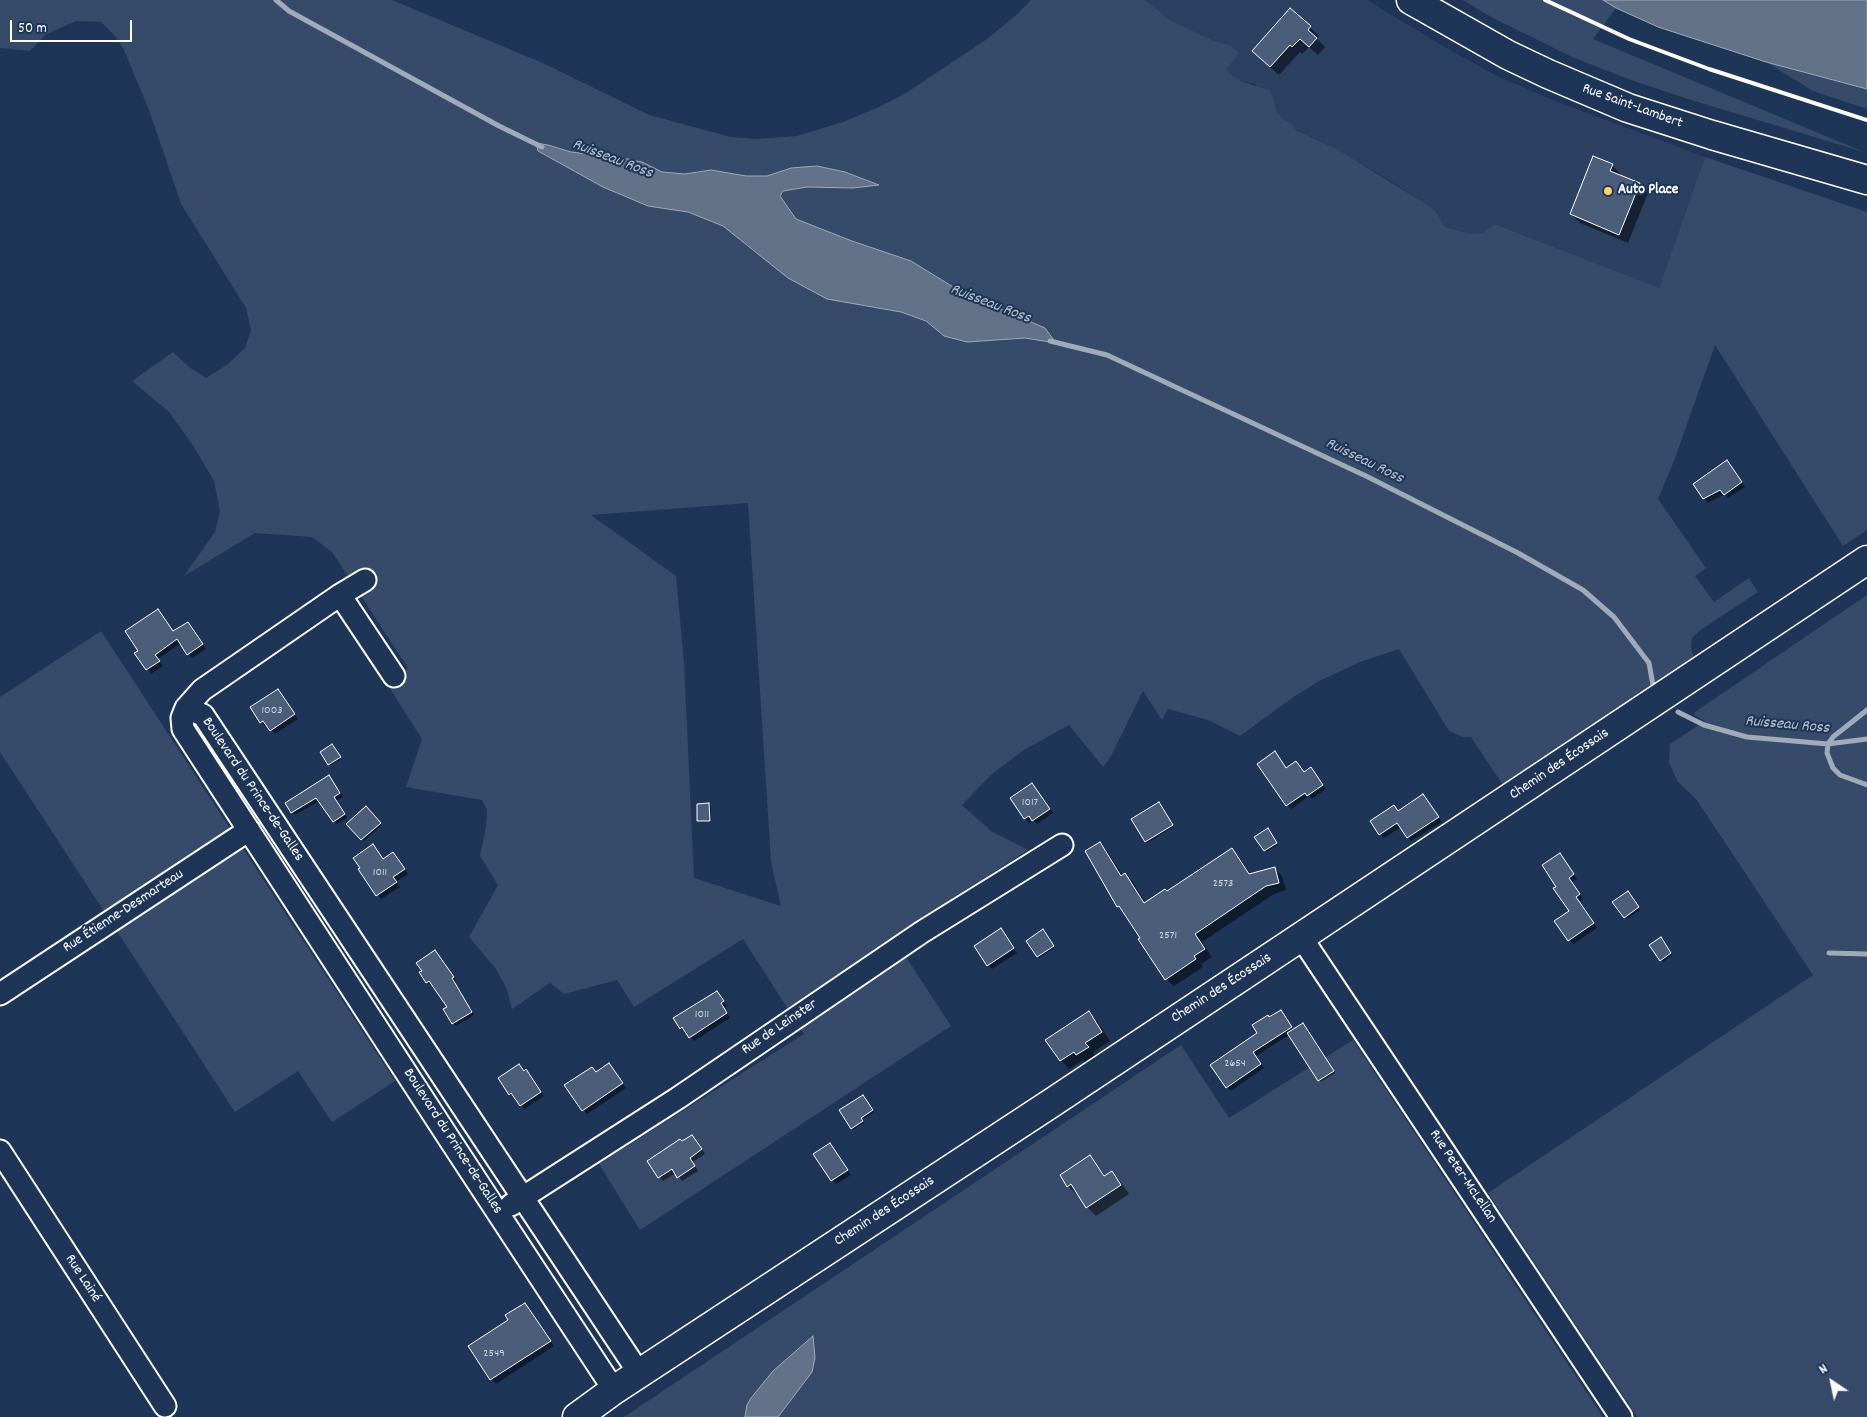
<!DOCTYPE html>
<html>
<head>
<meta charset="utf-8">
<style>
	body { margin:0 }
	#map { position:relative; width:1867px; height:1417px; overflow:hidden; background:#1d3557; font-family:Dekko,sans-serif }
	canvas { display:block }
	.north { position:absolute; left:1807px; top:1357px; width:50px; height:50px; -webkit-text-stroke:4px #1d3557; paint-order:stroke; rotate:326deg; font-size:14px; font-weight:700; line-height:20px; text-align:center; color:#fff }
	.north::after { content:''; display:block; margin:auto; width:18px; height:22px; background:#fff; clip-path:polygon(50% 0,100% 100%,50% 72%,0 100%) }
	.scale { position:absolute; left:10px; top:20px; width:122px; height:22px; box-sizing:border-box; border:2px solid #fff; border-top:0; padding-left:6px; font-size:15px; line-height:18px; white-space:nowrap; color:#fff; -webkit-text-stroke:4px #1d3557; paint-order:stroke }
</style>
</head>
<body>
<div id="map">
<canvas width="1867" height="1417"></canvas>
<div class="north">N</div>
<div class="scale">50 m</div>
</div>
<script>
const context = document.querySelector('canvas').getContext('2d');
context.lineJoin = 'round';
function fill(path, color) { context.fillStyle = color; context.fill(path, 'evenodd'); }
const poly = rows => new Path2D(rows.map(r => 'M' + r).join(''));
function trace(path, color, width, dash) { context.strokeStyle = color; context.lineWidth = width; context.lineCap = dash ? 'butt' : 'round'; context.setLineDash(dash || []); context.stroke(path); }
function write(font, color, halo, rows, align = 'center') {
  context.font = font + ' Dekko,sans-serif'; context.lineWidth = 4; context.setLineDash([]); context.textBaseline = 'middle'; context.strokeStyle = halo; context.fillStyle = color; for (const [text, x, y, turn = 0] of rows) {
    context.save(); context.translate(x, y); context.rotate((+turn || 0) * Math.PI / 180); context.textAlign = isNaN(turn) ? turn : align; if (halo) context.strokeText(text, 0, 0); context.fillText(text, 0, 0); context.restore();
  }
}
fill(poly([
	[1145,0,1367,0,1441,45,1497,76,1555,101,1705,157,1659,289,1496,224,1483,233,1471,234,1445,227,1434,209,1381,175,1316,139,1296,130,1291,123,1283,119,1276,110,1274,99,1255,84,1240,81,1225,70,1230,45,1212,40,1170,20]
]), '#2a4161');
fill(poly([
	[0,0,392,0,545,64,649,115,731,137,755,139,797,136,843,122,877,108,906,93,987,39,1015,16,1031,0,1145,0,1170,20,1212,40,1230,45,1239,53,1226,70,1240,81,1269,90,1274,99,1276,110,1283,119,1291,123,1296,130,1340,151,1434,209,1445,227,1471,234,1483,233,1495,224,1659,288,1705,157,1867,212,1867,530,1843,546,1715,345,1674,461,1658,499,1706,568,1695,576,1714,602,1749,578,1758,592,1699,631,1692,638,1691,649,1695,659,1505,788,1471,737,1463,737,1449,731,1399,649,1360,662,1319,681,1292,698,1240,736,1208,720,1168,709,1162,720,1143,691,1111,756,1103,767,1069,725,1024,750,993,773,962,805,991,831,1028,850,893,937,951,1026,640,1230,599,1164,804,1034,743,939,634,1007,617,980,564,994,550,983,512,1009,506,987,496,969,469,937,498,885,480,856,486,827,487,810,482,800,406,787,422,739,387,684,408,668,332,552,312,537,255,533,184,576,215,532,220,511,214,481,192,444,169,412,132,381,173,352,189,367,206,378,228,364,245,348,251,330,246,308,181,204,149,110,124,50,116,37,101,22,76,21,45,35,30,51,0,48],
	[548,145,571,152,628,159,642,162,662,172,685,174,711,170,746,176,767,176,791,168,817,166,845,172,878,184,853,188,807,187,783,191,780,196,796,219,852,241,911,261,963,293,1045,328,1055,343,1025,338,967,342,944,336,926,321,901,312,865,306,751,249,723,226,688,212,648,206,603,187,538,151],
	[748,503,771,862,781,906,694,878,684,663,676,576,591,515],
	[1463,0,1603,0,1616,8,1593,39,1864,152,1691,100,1631,80,1572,57,1493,18],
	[1766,62,1867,89,1867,109,1813,91],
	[1867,595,1867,1417,1637,1417,1488,1193,1813,975,1696,799,1678,782,1669,763,1670,744,1705,721,1694,715,1695,712],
	[101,631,395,1081,332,1122,298,1071,235,1112,0,752,0,697],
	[1353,1040,1603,1417,624,1417,1181,1045,1229,1118]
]), '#364b69');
const water = poly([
	[1603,0,1867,0,1867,89,1766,62,1658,27,1616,8,1603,0],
	[536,143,548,145,571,152,628,159,642,162,662,172,685,174,711,170,746,176,767,176,791,168,817,166,845,172,879,185,853,188,807,187,783,191,780,196,796,219,852,241,911,261,963,293,1045,328,1056,343,1025,338,967,342,944,336,926,321,901,312,827,299,788,278,723,226,688,212,648,206,603,187,538,151,536,143],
	[813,1336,815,1358,812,1372,778,1417,745,1417,747,1405,751,1398,773,1371,813,1336]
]);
fill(water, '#617289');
trace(water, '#a0aab8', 1);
fill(poly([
	[1310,27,1319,36,1316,38,1325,47,1318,55,1309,47,1302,54,1300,52,1279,75,1262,60],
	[1612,165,1621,174,1620,176,1639,184,1648,193,1628,243,1580,223,1571,214],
	[1731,466,1745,487,1728,498,1725,494,1708,503,1694,484],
	[158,611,174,632,191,628,206,649,192,658,181,643,158,659,163,666,151,674,136,654,140,651],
	[281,694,298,719,275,734,267,724,265,726,261,722],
	[334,747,341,759,331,765,329,764],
	[1275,753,1287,769,1304,773,1311,769,1326,789,1312,799,1309,796,1291,809,1287,805],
	[329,776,343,797,336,801,347,818,337,824,319,801,295,815,292,812],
	[1032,785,1053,813,1037,824,1033,820,1029,823,1011,798],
	[1423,796,1442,822,1411,841,1401,827,1384,838,1380,834,1399,812],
	[709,805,711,806,711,822,700,822,699,821],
	[1160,806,1173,827,1147,843,1146,841],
	[366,808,382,825,364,841,348,824],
	[1269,831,1278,845,1266,852,1265,850],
	[1100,844,1107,851,1123,876,1125,875,1133,882,1146,904,1167,892,1232,850,1239,857,1251,875,1274,868,1282,876,1286,890,1274,894,1202,942,1212,957,1201,964,1203,967,1174,986,1166,979,1142,938,1125,913,1118,906],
	[373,846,384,860,393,853,408,874,396,882,400,887,381,899,360,869],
	[1560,855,1577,879,1572,882,1583,899,1579,902,1597,928,1573,944,1556,921,1571,912,1558,887],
	[1629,894,1640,910,1626,919,1614,902],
	[1044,933,1054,948,1039,958,1027,941],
	[1004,934,1017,953,992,969,988,965],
	[1662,940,1672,955,1663,962,1661,960],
	[438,954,456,981,454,982,474,1015,456,1026,453,1023,449,1007,432,984,430,985,427,982],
	[717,993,727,1006,724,1008,730,1018,694,1041,686,1031,685,1032,681,1028,674,1018],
	[1281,1011,1294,1030,1305,1026,1335,1073,1321,1082,1289,1035,1256,1056,1264,1068,1231,1091,1227,1087,1259,1033],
	[1088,1013,1097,1021,1110,1041,1093,1052,1096,1057,1086,1063,1083,1060,1069,1069,1061,1060],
	[609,1064,626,1088,587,1114,566,1086,596,1073],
	[526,1071,544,1096,525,1109,515,1097,514,1098,510,1094,500,1079],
	[865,1098,874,1112,862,1120,864,1123,853,1130,852,1128],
	[692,1136,705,1154,693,1162,698,1171,682,1181,676,1173,663,1181,649,1161],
	[833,1149,851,1175,836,1184,815,1154],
	[1090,1157,1106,1176,1112,1172,1120,1181,1129,1194,1096,1216,1087,1207,1078,1193,1077,1195,1068,1186],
	[525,1304,554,1346,496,1384,469,1347,510,1320]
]), '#0007');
trace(poly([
	[276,0,289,11,499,126,542,147],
	[1050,341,1107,355,1368,477,1518,553,1583,590,1614,617,1649,663,1653,685],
	[1867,710,1833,737,1828,744,1827,753,1833,768,1840,775,1867,785],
	[1678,712,1704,725,1747,737,1828,744,1867,739],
	[1829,953,1867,954]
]), '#a0aab8', 5);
const building = poly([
	[1290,8,1311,26,1308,30,1317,38,1309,47,1300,39,1292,47,1290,45,1270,67,1252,51,1290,8],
	[1593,156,1613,164,1610,171,1640,183,1619,235,1570,214,1593,156],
	[1727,460,1742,482,1724,495,1720,490,1703,499,1693,484,1727,460],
	[158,609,173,631,188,622,203,644,187,655,177,639,155,655,160,661,146,670,134,653,138,651,125,631,158,609],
	[278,689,295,714,270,731,263,721,260,723,250,707,278,689],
	[332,744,341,757,328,765,320,752,332,744],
	[1275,751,1286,768,1296,761,1304,772,1311,767,1323,785,1307,796,1305,793,1286,806,1257,764,1275,751],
	[329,775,340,793,334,797,345,814,333,822,316,798,291,813,285,803,329,775],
	[1032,783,1050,809,1032,821,1029,816,1024,819,1010,798,1032,783],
	[1423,794,1439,817,1407,838,1397,823,1379,835,1370,821,1394,805,1398,811,1423,794],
	[1159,802,1173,825,1145,842,1131,819,1159,802],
	[709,803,710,821,697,821,697,804,709,803],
	[366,806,381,823,361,840,346,824,366,806],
	[1268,828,1277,843,1264,851,1254,837,1268,828],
	[1100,842,1121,876,1125,873,1144,903,1165,889,1167,891,1232,848,1249,874,1275,867,1279,883,1266,886,1195,934,1205,949,1194,956,1196,959,1165,980,1138,939,1140,938,1119,906,1117,907,1085,851,1100,842],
	[373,844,383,859,393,852,405,869,393,877,397,882,376,896,358,869,360,868,353,858,373,844],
	[1560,853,1574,874,1569,878,1580,894,1576,897,1594,923,1568,941,1554,921,1569,911,1553,888,1556,887,1542,865,1560,853],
	[1628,891,1639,907,1624,918,1612,902,1628,891],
	[1001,928,1014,948,987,966,974,946,1001,928],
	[1043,929,1054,946,1037,957,1026,941,1043,929],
	[1661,937,1671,953,1660,961,1649,945,1661,937],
	[435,950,454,977,452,978,472,1012,452,1024,443,1009,447,1007,429,981,426,983,419,972,422,971,416,963,435,950],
	[717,991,724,1001,721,1003,727,1013,689,1038,682,1027,680,1029,673,1018,717,991],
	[1281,1010,1292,1027,1253,1052,1261,1064,1226,1088,1210,1065,1257,1033,1252,1025,1268,1015,1269,1017,1281,1010],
	[1089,1011,1102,1032,1085,1043,1089,1047,1076,1055,1074,1052,1060,1061,1045,1040,1089,1011],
	[1303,1023,1334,1071,1318,1081,1287,1033,1303,1023],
	[609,1063,623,1083,582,1111,564,1085,592,1067,596,1072,609,1063],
	[519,1064,524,1071,526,1069,541,1092,520,1106,511,1093,509,1095,498,1078,519,1064],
	[863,1095,873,1110,861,1118,863,1121,851,1129,839,1110,863,1095],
	[692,1135,702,1149,690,1158,695,1166,677,1178,672,1169,658,1178,647,1161,680,1139,682,1141,692,1135],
	[830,1143,848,1170,831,1181,813,1154,830,1143],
	[1090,1155,1104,1176,1112,1171,1121,1185,1086,1208,1071,1184,1067,1187,1060,1175,1090,1155],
	[525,1303,551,1341,490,1380,468,1346,508,1320,505,1315,525,1303]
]);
fill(building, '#4a5d79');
trace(building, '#fff', 1);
const minor = poly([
	[365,580,340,595,202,690,186,708,182,718,183,729,448,1137,614,1390],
	[340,595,394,676],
	[186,708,203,715,639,1373],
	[1301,937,1621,1417],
	[0,994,249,830],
	[0,1151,165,1406],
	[511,1205,678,1098,922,932,1062,845]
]);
const major = poly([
	[1411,0,1508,55,1548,74,1628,108,1712,135,1867,180],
	[577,1417,614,1390,1050,1104,1867,560]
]);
trace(minor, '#fff', 25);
trace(major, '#fff', 31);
trace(minor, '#1d3557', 21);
trace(major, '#1d3557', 28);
trace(poly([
	[1545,0,1629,39,1709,69,1867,120]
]), '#fff', 4);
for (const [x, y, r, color] of [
	[1608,191,5,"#ffd166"]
]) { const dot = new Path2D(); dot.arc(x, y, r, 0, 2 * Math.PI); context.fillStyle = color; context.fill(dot); trace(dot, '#1d3557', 2); }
write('12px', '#d2d6de', null, [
	["1003",272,711],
	["1017",1030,803],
	["1011",380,873],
	["2573",1223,884],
	["2571",1168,936],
	["1011",702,1015],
	["2654",1235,1064],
	["2549",494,1354]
]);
write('15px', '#fff', '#1d3557', [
	["Rue Saint-Lambert",1632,107,20],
	["Chemin des Écossais",1560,765,-34],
	["Boulevard du Prince-de-Galles",252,790,56],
	["Rue Étienne-Desmarteau",124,912,-33],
	["Chemin des Écossais",1222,989,-33],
	["Rue de Leinster",780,1028,-34],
	["Boulevard du Prince-de-Galles",452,1142,57],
	["Rue Peter-McLellan",1462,1177,56],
	["Chemin des Écossais",885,1212,-33],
	["Rue Lainé",82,1279,57]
]);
write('bold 15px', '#fff', '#1d3557', [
	["Auto Place",1618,191]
], 'left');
write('italic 16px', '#b8c0ca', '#1d3557', [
	["Ruisseau Ross",612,160,21],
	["Ruisseau Ross",990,305,21],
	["Ruisseau Ross",1364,462,26],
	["Ruisseau Ross",1787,726,5]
]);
</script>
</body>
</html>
